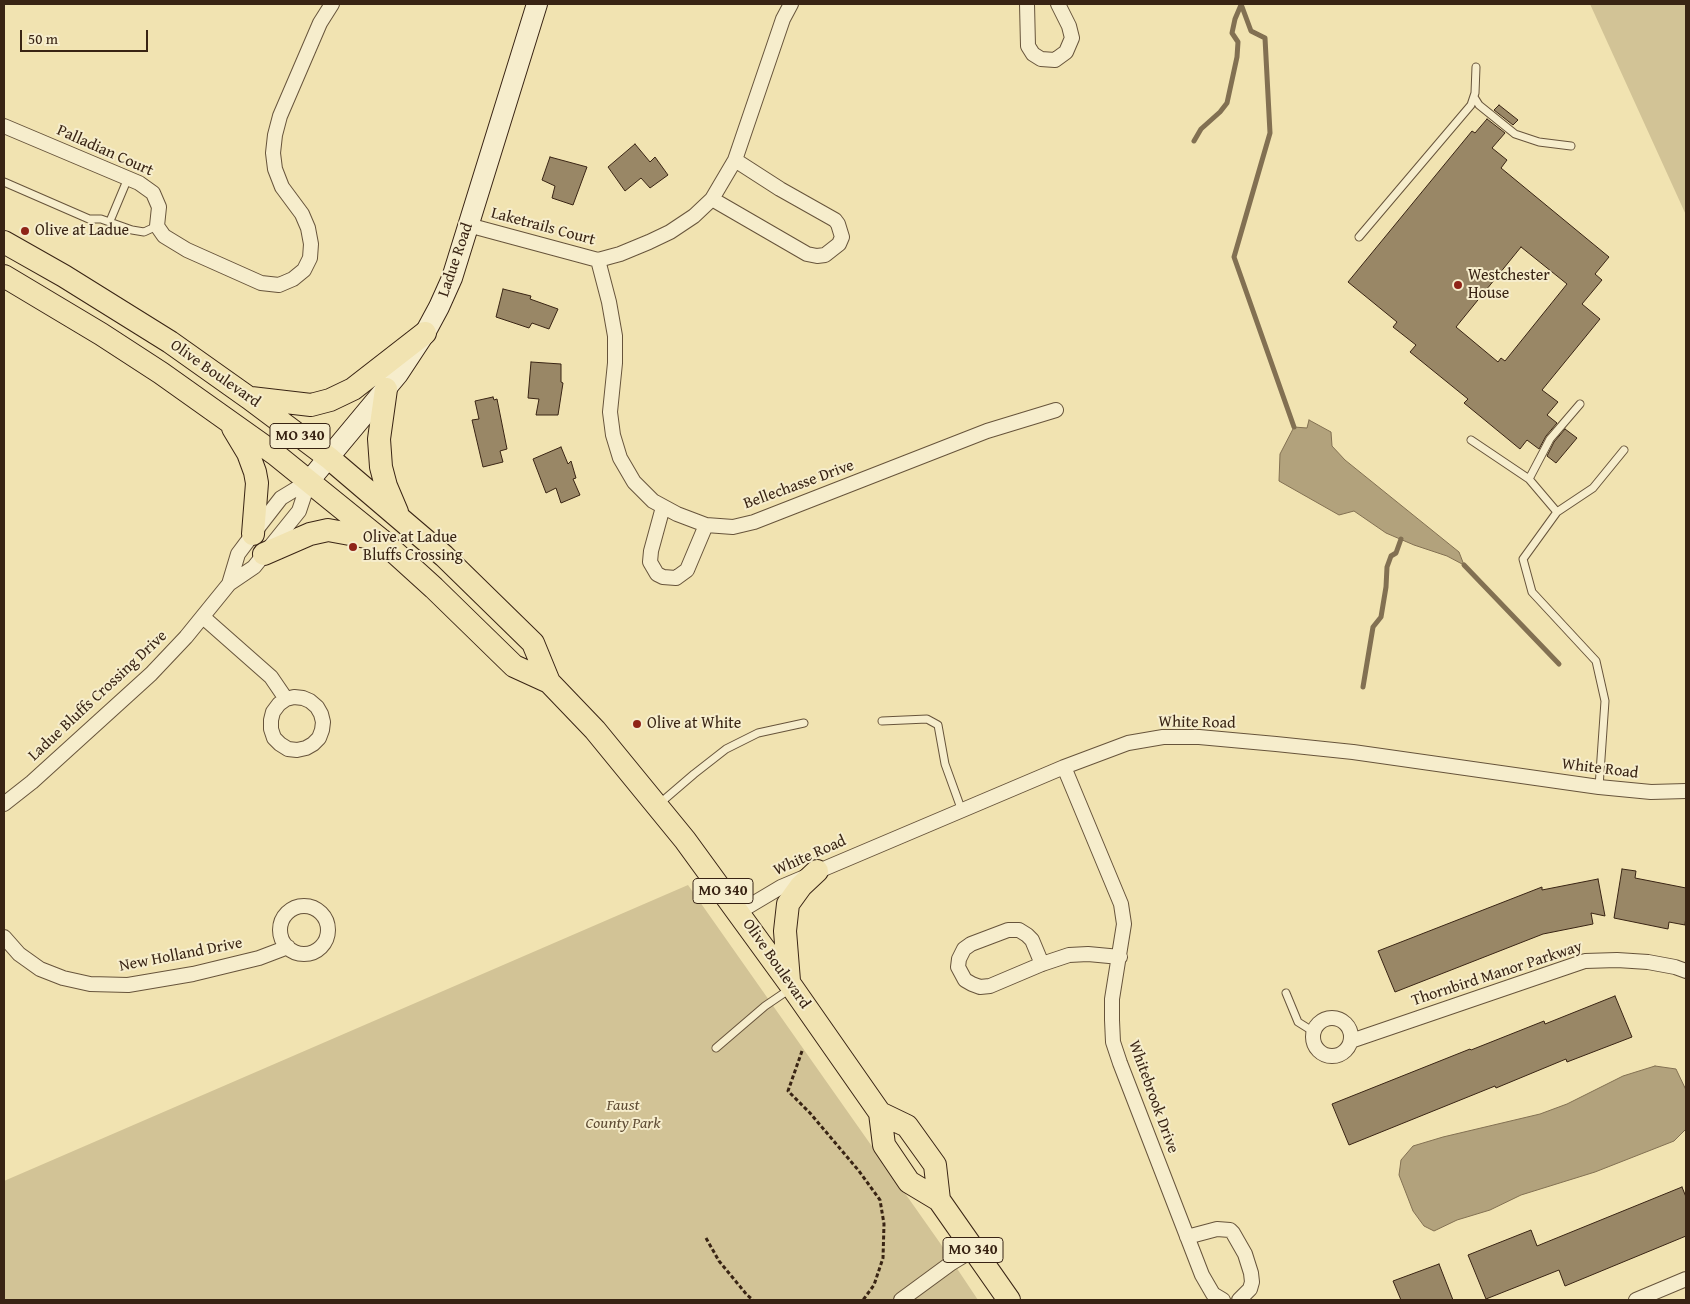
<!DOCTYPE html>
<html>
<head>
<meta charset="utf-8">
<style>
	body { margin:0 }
	#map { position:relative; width:1690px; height:1304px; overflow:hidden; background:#f1e3b1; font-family:"Gentium Book Plus",serif }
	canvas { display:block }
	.frame { position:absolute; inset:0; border:5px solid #392414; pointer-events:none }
	.scale { position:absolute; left:20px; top:30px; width:128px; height:22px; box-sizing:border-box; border:2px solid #392414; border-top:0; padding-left:6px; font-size:15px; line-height:18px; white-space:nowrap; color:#392414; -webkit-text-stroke:4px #f6edcc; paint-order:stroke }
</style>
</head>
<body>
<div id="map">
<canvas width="1690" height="1304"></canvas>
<div class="frame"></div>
<div class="scale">50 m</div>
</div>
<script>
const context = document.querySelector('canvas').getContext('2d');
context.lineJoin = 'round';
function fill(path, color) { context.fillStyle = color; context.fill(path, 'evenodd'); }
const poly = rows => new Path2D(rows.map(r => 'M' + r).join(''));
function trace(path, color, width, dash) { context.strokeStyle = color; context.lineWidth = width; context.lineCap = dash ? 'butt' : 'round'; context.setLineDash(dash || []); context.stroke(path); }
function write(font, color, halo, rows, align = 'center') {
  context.font = font + ' "Gentium Book Plus",serif'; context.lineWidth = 4; context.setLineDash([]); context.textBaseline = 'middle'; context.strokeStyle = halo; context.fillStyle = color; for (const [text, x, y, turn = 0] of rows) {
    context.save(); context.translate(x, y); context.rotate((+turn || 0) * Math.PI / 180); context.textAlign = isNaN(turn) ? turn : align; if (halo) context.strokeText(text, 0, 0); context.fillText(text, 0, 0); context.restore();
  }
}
fill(poly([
	[1590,4,1686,4,1686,215],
	[688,885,940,1243,978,1300,4,1300,4,1181]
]), '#d2c396');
const water = poly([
	[1309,420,1331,432,1332,446,1345,460,1459,552,1464,565,1447,556,1414,545,1386,533,1354,511,1339,515,1279,481,1280,454,1294,427,1307,428,1309,420],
	[1655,1066,1676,1069,1686,1090,1686,1129,1674,1141,1595,1172,1521,1195,1490,1210,1457,1220,1434,1231,1424,1226,1413,1211,1399,1175,1401,1160,1413,1146,1443,1137,1540,1114,1567,1104,1623,1076,1655,1066]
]);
fill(water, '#b2a27c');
trace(water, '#827052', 1);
trace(poly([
	[1241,4,1251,31,1265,38,1270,133,1234,257,1294,427],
	[1194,141,1201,129,1220,112,1227,103,1237,57,1238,42,1232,33,1235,19,1241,5],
	[1464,565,1559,664],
	[1363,687,1373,627,1381,617,1386,587,1387,567,1391,556,1396,553,1401,539]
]), '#827052', 5);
const building = poly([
	[1499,105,1518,120,1513,125,1494,110,1499,105],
	[1487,119,1505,133,1492,148,1507,160,1501,168,1609,257,1595,274,1602,280,1582,304,1600,319,1542,390,1558,402,1547,415,1557,423,1546,436,1539,449,1527,440,1520,449,1464,403,1468,399,1410,352,1416,345,1393,327,1397,322,1348,282,1472,131,1475,133,1487,119],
	[1521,247,1567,284,1505,361,1501,358,1498,362,1456,327,1521,247],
	[635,144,650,162,655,157,668,175,650,188,641,178,625,191,608,167,635,144],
	[550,157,587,167,573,205,552,198,555,186,542,180,550,157],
	[503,289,531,296,530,299,558,309,549,329,532,323,529,328,496,317,503,289],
	[531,362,561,364,561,382,563,383,558,415,536,415,539,399,528,398,531,362],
	[493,397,494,400,497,399,507,449,500,451,503,462,483,467,472,420,479,419,475,401,493,397],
	[1565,429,1577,438,1556,463,1547,456,1554,442,1565,429],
	[561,447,568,464,571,461,576,478,573,479,580,495,561,503,556,488,546,493,533,459,561,447],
	[1622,869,1636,871,1635,878,1686,888,1686,916,1685,925,1669,922,1668,929,1614,918,1622,869],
	[1598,879,1605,916,1591,913,1593,924,1543,934,1395,992,1378,951,1542,887,1542,890,1598,879],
	[1615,996,1632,1037,1567,1062,1566,1059,1496,1088,1495,1086,1349,1145,1332,1104,1470,1049,1471,1050,1544,1021,1545,1024,1615,996],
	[1682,1187,1686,1197,1686,1236,1565,1286,1559,1270,1486,1299,1468,1255,1531,1230,1537,1246,1682,1187],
	[1439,1264,1453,1300,1401,1300,1393,1281,1439,1264]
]);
fill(building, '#998766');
trace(building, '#392414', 1);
const lane = poly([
	[1474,97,1479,105,1515,134,1539,142,1571,146],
	[4,182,89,219,101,219,132,230,144,232,157,226],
	[110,221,128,178],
	[1359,237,1471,105,1475,93,1476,67],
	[1471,440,1529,479,1557,512],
	[1529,479,1550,439,1580,404],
	[882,721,927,719,938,725,945,764,962,811],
	[1599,787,1605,701,1596,661,1532,592,1523,559,1557,512,1593,488,1624,450],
	[659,804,694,774,726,749,758,733,804,723],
	[1286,993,1298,1022,1314,1032],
	[716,1048,765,1006,790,989]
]);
const street = poly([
	[1027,4,1028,46,1033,54,1041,59,1055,60,1066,52,1072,38,1069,26,1058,4],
	[4,126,139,183,153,193,159,207,157,226,164,236,187,250,261,283,279,285,293,279,304,270,310,258,311,244,308,228,302,214,282,187,275,169,273,153,275,135,280,116,320,23,332,4],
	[712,199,807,254,817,256,825,255,839,244,842,237,838,224,835,220,780,189,735,160],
	[468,225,598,260,620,254,649,242,670,232,694,216,712,199,735,160,783,19,791,4],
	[598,260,609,302,615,336,615,363,610,412,613,435,620,458,634,482,653,501,677,514,706,525,733,527,754,522,987,431,1056,410],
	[663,507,651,551,650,562,657,574,663,577,676,578,687,570,706,525],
	[203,617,271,677,286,699,294,697,303,698,310,701,317,707,321,714,323,722,322,730,319,738,313,744,306,748,297,750,288,749,280,744,274,738,271,729,271,720,273,712,279,704,286,699],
	[1064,767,1121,904,1124,924,1112,999,1112,1020,1113,1042,1120,1063,1202,1275,1213,1294,1223,1300],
	[4,804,32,782,151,674,186,637,229,584,254,567,299,511,309,481,281,498,253,534,238,554,229,584],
	'280 930a24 24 0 1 1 48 0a24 24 0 1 1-48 0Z',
	[739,912,781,887,1064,767,1128,743,1163,737,1199,737,1276,744,1353,752,1599,787,1651,792,1686,791],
	[4,937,19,954,40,969,63,978,90,984,128,985,193,974,259,958,288,947],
	[1042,964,1032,940,1027,935,1019,930,1008,930,971,944,964,949,959,959,958,967,965,980,972,984,980,987,990,986,1042,964,1069,955,1088,954,1120,957],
	'1313 1037a19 19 0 1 1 38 0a19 19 0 1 1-38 0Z',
	[1351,1041,1585,961,1617,960,1648,962,1675,967,1686,971],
	[1187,1237,1217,1229,1230,1230,1233,1233,1245,1254,1251,1273,1252,1282,1250,1289,1239,1300],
	[901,1300,950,1264,973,1250],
	[1636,1300,1686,1279]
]);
const secondary = poly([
	[309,481,398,374,425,333,439,307,452,278,537,4]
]);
const primary = poly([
	[4,242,64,276,170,342,249,398,329,458,444,556,533,643,549,682,595,730,685,840,792,987,880,1113,884,1145,909,1182,939,1200,1009,1300],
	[4,276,101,334,161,373,275,454,380,539,434,588,514,666,549,682],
	[386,389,379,439,381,467,386,486,397,512],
	[251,398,311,405,330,400,353,389,425,333],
	[233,428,248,453,255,472,257,483,253,534],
	[264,554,310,534,328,530,377,539],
	[789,981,785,931,788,904,801,886,817,871],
	[880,1113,907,1126,935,1165,939,1200]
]);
trace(lane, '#67543b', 9);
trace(street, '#67543b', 16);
trace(secondary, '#392414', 22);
trace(primary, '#392414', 24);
trace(poly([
	[802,1051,788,1091,810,1113,859,1171,880,1200,884,1224,883,1258,874,1285,863,1300],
	[706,1238,719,1261,747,1295,753,1300]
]), '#392414', 3, [4, 2.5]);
trace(lane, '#f6edcc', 7);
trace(street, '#f6edcc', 14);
trace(secondary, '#f6edcc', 20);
trace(primary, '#f1e3b1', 22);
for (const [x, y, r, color] of [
	[25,231,5,"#8f2418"],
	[1458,285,5,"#8f2418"],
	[353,547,5,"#8f2418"],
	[637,724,5,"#8f2418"]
]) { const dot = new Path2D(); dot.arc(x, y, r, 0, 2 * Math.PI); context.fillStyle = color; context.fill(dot); trace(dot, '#f6edcc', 2); }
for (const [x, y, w] of [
	[300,436,60],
	[723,891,60],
	[973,1250,60]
]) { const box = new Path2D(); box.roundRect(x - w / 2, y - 12.5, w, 25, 4); context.fillStyle = '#f6edcc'; context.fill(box); trace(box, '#392414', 1); }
write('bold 15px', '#392414', null, [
	["MO 340",300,436],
	["MO 340",723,891],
	["MO 340",973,1250]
]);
write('16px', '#392414', '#f6edcc', [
	["Palladian Court",105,151,24],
	["Laketrails Court",543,227,15],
	["Ladue Road",456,260,-71],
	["Olive Boulevard",215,374,35],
	["Bellechasse Drive",799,485,-20],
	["Ladue Bluffs Crossing Drive",98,696,-43],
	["White Road",1197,723,1],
	["White Road",1600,769,7],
	["White Road",810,856,-24],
	["New Holland Drive",181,955,-11],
	["Olive Boulevard",776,964,55],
	["Thornbird Manor Parkway",1497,974,-18],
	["Whitebrook Drive",1153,1097,70]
]);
write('16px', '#392414', '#f6edcc', [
	["Olive at Ladue",35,231],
	["Westchester",1468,276],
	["House",1468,294],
	["Olive at Ladue",363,538],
	["Bluffs Crossing",363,556],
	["Olive at White",647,724]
], 'left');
write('italic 16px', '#5f4c34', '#f6edcc', [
	["Faust",623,1106],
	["County Park",623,1124]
]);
</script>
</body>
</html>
